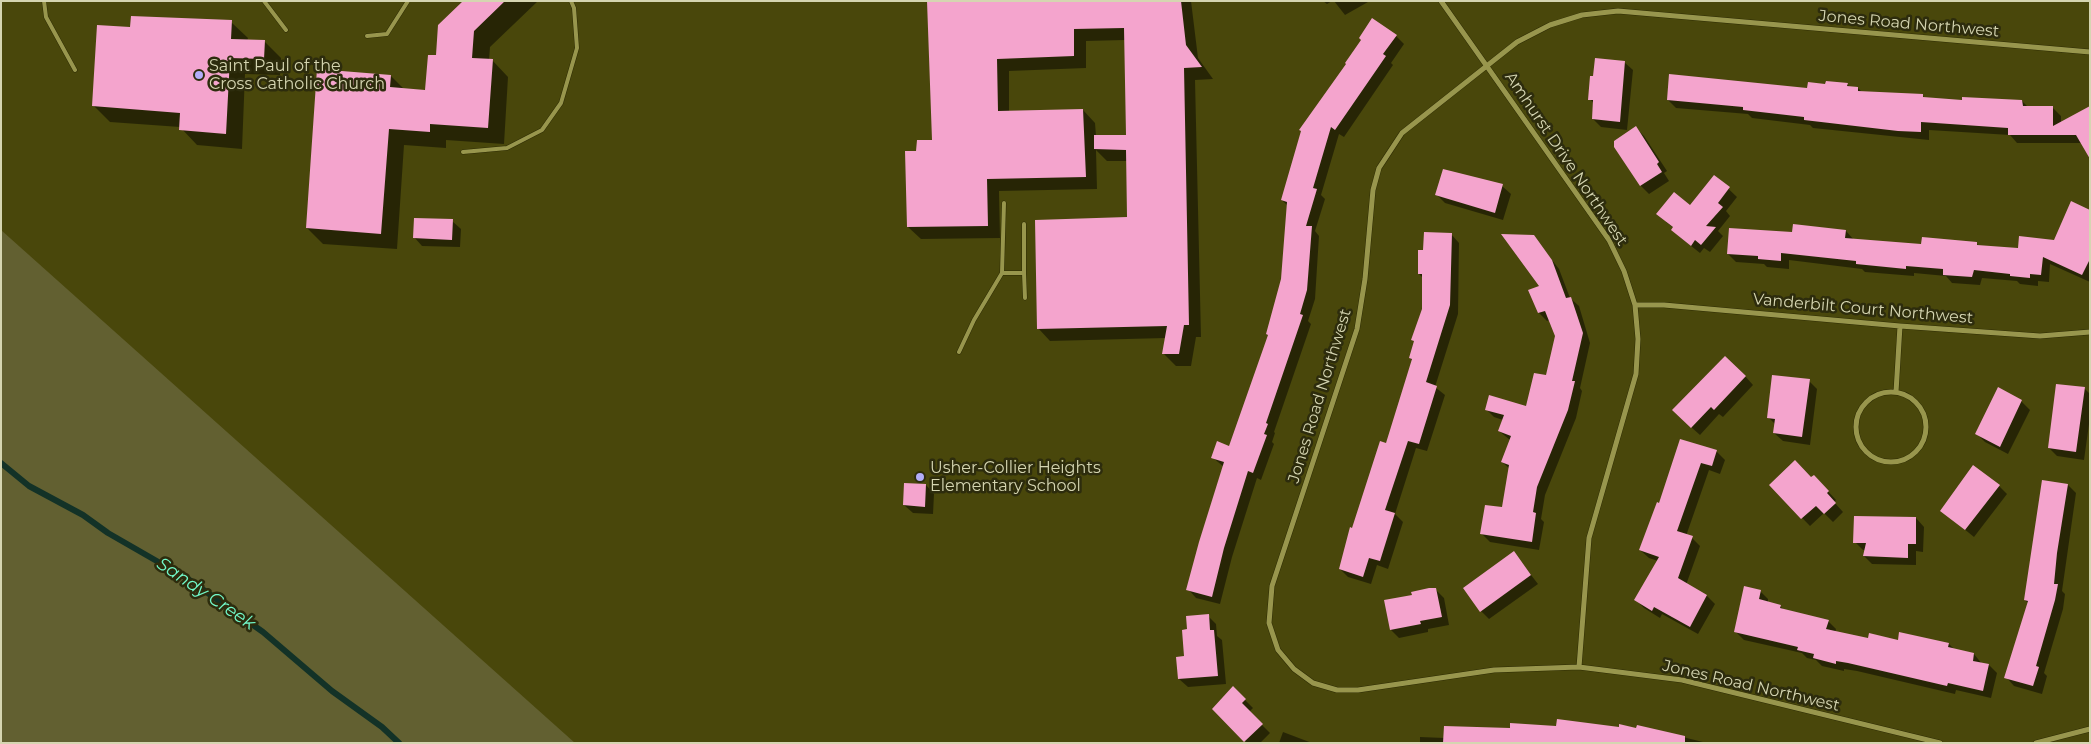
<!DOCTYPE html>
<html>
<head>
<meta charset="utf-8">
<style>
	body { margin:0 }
	#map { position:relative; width:2091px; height:744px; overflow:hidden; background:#49470b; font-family:Montserrat,sans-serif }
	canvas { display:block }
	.frame { position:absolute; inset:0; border:2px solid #d5d5b1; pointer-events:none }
</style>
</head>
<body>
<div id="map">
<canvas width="2091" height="744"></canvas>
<div class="frame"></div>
</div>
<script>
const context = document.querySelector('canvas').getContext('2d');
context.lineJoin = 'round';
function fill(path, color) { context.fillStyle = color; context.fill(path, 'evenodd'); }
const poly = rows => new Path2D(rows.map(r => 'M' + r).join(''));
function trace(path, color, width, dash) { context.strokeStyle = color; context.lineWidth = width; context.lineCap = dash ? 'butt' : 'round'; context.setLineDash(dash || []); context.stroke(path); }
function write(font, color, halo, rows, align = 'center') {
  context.font = font + ' Montserrat,sans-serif'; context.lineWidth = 5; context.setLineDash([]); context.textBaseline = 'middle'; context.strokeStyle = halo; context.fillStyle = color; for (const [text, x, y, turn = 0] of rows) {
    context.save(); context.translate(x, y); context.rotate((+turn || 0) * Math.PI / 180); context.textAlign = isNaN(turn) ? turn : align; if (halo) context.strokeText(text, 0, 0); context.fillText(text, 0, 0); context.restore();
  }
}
fill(poly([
	[1,230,575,743,1,743]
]), '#626031');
fill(poly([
	[465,1,538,1,490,47,489,60,492,60,508,77,504,144,446,140,446,148,404,145,397,249,323,244,307,228,391,76,404,89,426,91,437,57],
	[929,1,1191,1,1198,58,1213,79,1195,80,1201,337,1196,337,1191,366,1176,366,1163,353,1166,338,1050,341,1038,328,1128,218,1127,161,1107,161,1096,150,1097,189,999,191,1000,238,921,239,908,227,933,141],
	[1125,40,1127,136,1096,136,1095,123,1083,110,1009,112,1009,71,1086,68,1086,41],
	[1323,1,1332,1,1327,4],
	[1334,1,1367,1,1368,2,1345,15],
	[231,22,248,38,247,41,265,42,281,58,280,75,245,74,242,149,197,145,180,127,110,122,94,106,131,28],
	[1396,36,1404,44,1391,63,1393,65,1344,137,1339,134,1321,195,1325,199,1315,231,1319,236,1315,299,1308,321,1311,324,1274,432,1275,433,1272,442,1274,444,1261,480,1257,478,1232,557,1220,604,1196,598,1188,589,1224,467,1212,457,1230,447,1269,336,1267,334,1283,280,1288,206,1282,200,1302,132],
	[1624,62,1633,70,1627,130,1601,127,1593,119,1594,104,1590,99],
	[1847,84,1850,87,1858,88,1862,92,1923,96,1925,98,1963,102,2022,101,2028,107,2052,107,2061,116,2061,123,2090,109,2082,143,2017,143,2010,135,1929,130,1929,140,1813,128,1810,125,1752,118,1748,114,1676,108,1668,100,1808,90,1826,86],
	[1636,128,1644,136,1667,171,1664,173,1669,181,1649,194,1641,186,1615,147],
	[1715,176,1737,197,1726,211,1730,216,1718,231,1723,236,1710,252,1704,248,1700,253,1681,238,1673,230,1674,228,1666,222,1690,207],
	[1502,186,1511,194,1503,220,1445,203,1437,195],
	[2090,211,2090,282,2050,264,2049,282,2038,281,2038,286,2020,284,2017,281,1982,278,1980,285,1952,283,1946,276,1914,273,1914,276,1865,272,1862,269,1789,260,1789,269,1767,267,1764,264,1736,262,1728,254,1793,233,1846,231,1854,240,1922,246,1976,243,1980,247,2020,250,2055,241],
	[452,221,461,229,460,247,422,246,414,237],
	[1451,234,1459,243,1458,314,1435,387,1445,395,1427,451,1416,448,1395,514,1403,522,1388,569,1377,565,1371,584,1348,577,1340,569,1353,529,1387,445,1413,361,1410,358,1415,342,1413,340,1423,309,1423,278,1419,274,1424,251],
	[1533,236,1559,269,1570,298,1579,306,1590,343,1580,388,1582,391,1576,418,1545,495,1541,519,1544,522,1539,550,1490,542,1482,534,1503,509,1510,469,1502,462,1510,440,1499,431,1503,420,1494,417,1486,409,1527,408,1547,377,1556,336,1550,320,1547,321,1539,313,1541,286],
	[1745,376,1753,385,1723,417,1719,414,1700,435,1682,419],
	[1809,381,1817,389,1810,445,1783,441,1774,433,1776,425,1768,417],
	[2084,388,2090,394,2090,417,2084,460,2057,456,2049,448],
	[1999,389,2021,401,2030,410,2008,454,1985,442,1977,434],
	[1681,440,1717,452,1725,460,1720,474,1709,470,1686,536,1692,538,1700,546,1686,585,1707,596,1715,604,1698,634,1662,614,1660,618,1644,608,1636,600,1658,561,1649,558,1640,550,1660,505],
	[1814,476,1836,500,1834,502,1843,512,1833,522,1824,513,1810,526,1770,485,1811,478],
	[926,485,934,494,933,514,913,513,904,505],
	[2068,485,2076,493,2062,591,2065,594,2063,609,2044,673,2047,676,2042,694,2014,686,2006,677,2028,603,2025,600],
	[1999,486,2007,494,1974,537,1942,511],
	[1916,518,1924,527,1923,552,1916,551,1916,565,1872,564,1864,556,1866,550,1863,550,1855,542],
	[1514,553,1538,584,1489,619,1481,611],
	[1435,589,1444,598,1449,625,1428,629,1428,632,1399,638,1391,630,1414,596],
	[1760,591,1768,599,1768,603,1780,606,1785,611,1828,621,1836,629,1835,632,1869,640,1949,644,1955,650,1974,654,1982,664,1989,665,1997,673,1991,698,1956,690,1955,694,1857,671,1844,669,1844,671,1822,666,1816,660,1807,658,1802,653,1744,640,1735,631],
	[1208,616,1216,624,1217,636,1222,640,1226,684,1188,687,1179,679,1186,657,1188,630],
	[1233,688,1253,708,1249,712,1270,733,1260,743,1247,743,1214,709],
	[1638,726,1707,743,1420,743,1420,737,1445,738,1637,729],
	[1283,732,1312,743,1279,743]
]), '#0007');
trace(poly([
	[1,463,29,486,83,515,108,533,188,579,263,632,332,691,382,727,399,743]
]), '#133227', 6);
fill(poly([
	[463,1,505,1,474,31,472,58,493,59,488,128,430,124,430,132,389,129,381,234,306,228,317,69,391,75,390,87,425,90,428,55,436,55,438,25],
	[927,1,1181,1,1186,45,1202,67,1184,68,1189,325,1184,325,1179,354,1162,354,1167,326,1037,329,1035,220,1127,217,1126,150,1094,149,1094,135,1126,135,1124,28,1074,29,1074,56,997,59,998,111,1083,109,1086,177,987,179,988,226,907,227,905,151,916,151,917,140,932,140],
	[131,16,232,20,231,39,265,40,264,59,230,58,226,134,179,130,180,113,92,106,97,25,130,27],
	[1372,18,1397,35,1383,54,1386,56,1335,130,1331,127,1313,188,1317,189,1306,226,1312,226,1307,290,1300,314,1303,315,1266,423,1268,424,1264,434,1267,435,1253,473,1248,471,1224,548,1212,597,1186,590,1199,542,1224,462,1211,458,1217,441,1229,446,1268,335,1266,334,1281,279,1287,202,1281,200,1301,131,1299,130,1346,64,1345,63,1361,40,1359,38],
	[1595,58,1625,61,1620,122,1592,119,1593,100,1588,100,1590,76,1593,76],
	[1669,74,1807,88,1808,82,1825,84,1826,81,1848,83,1847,86,1858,87,1858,91,1923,94,1923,97,1962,100,1962,97,2022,100,2023,106,2053,106,2053,126,2090,106,2090,159,2076,135,2008,135,2008,128,1921,122,1921,132,1898,131,1804,120,1804,117,1743,110,1743,107,1667,100],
	[1636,126,1659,162,1657,164,1662,172,1640,186,1614,147,1614,141],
	[1443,169,1503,184,1495,213,1435,195],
	[1714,175,1730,187,1718,203,1723,207,1706,226,1716,227,1701,245,1695,240,1691,246,1671,230,1673,227,1656,214,1674,192,1690,205],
	[2071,201,2090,210,2090,259,2082,275,2043,257,2041,275,2030,274,2030,278,2010,276,2010,274,1974,270,1972,277,1943,275,1943,269,1906,266,1906,269,1856,264,1856,261,1781,253,1781,261,1758,259,1758,256,1727,254,1729,228,1792,232,1793,224,1846,230,1845,238,1921,244,1922,237,1977,242,1977,245,2018,248,2019,236,2054,240],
	[414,218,453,219,452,240,413,238],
	[1424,232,1452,233,1450,305,1426,382,1437,386,1419,444,1408,441,1385,510,1395,513,1380,561,1369,558,1363,577,1339,569,1350,527,1352,528,1380,441,1386,443,1412,359,1409,358,1414,341,1411,340,1422,309,1422,274,1418,274,1418,250,1423,250],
	[1501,234,1534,235,1552,260,1566,298,1571,297,1583,333,1572,381,1575,381,1568,410,1537,487,1533,512,1536,513,1532,542,1480,534,1485,505,1502,507,1509,465,1501,462,1511,436,1498,431,1504,415,1485,410,1489,395,1526,406,1534,373,1546,375,1555,336,1545,311,1538,313,1528,290,1539,286],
	[1725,356,1746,376,1714,410,1711,407,1691,428,1672,410],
	[1772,375,1810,379,1802,437,1773,433,1775,419,1767,418],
	[2056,384,2085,387,2076,452,2048,448],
	[1998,387,2022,400,2000,447,1975,434],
	[1680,439,1717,450,1712,466,1701,463,1677,531,1693,536,1678,578,1707,595,1690,627,1654,607,1652,611,1634,600,1659,557,1639,550,1657,502,1659,503],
	[1795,460,1811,477,1814,475,1829,491,1827,493,1836,503,1824,514,1816,506,1801,519,1769,485],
	[1973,465,2000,485,1965,530,1940,511],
	[2042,480,2068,484,2057,553,2054,584,2058,584,2055,600,2036,666,2039,667,2033,686,2004,678,2028,601,2024,600],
	[904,483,926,484,925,507,903,505],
	[1854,516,1916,517,1916,544,1908,544,1908,558,1863,556,1866,543,1853,543],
	[1514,551,1531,575,1480,612,1463,588],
	[1744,586,1761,590,1759,599,1781,605,1780,608,1829,620,1826,629,1868,638,1869,633,1898,640,1899,632,1949,643,1948,647,1974,653,1973,661,1989,664,1983,691,1948,683,1947,686,1848,663,1836,661,1836,664,1813,658,1814,654,1797,650,1798,647,1734,632],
	[1429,588,1436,588,1442,617,1420,621,1421,624,1390,630,1384,600,1412,595,1411,592],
	[1209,614,1210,630,1214,630,1218,676,1178,679,1176,657,1184,656,1182,630,1187,629,1186,616],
	[1233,686,1246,699,1242,703,1263,724,1244,742,1212,709],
	[1557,719,1619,727,1619,724,1636,728,1637,725,1685,736,1685,743,1443,743,1444,726,1510,728,1510,723,1556,726]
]), '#f4a4cd');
const lane = poly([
	[44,1,46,17,75,70],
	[264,1,286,30],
	[367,36,387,34,408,1],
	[463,152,507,148,542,130,561,103,577,48,574,8,571,1],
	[1002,273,1024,273,1024,224],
	[1024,273,1025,298],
	[959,352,974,320,1002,273,1004,203]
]);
const street = poly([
	[1441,1,1609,240,1624,271,1635,305,1638,339,1636,374,1589,538,1579,667],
	[1635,305,1664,305,1900,326,2040,336,2090,332],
	[1896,392,1900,326],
	'1856 427a35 35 0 1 1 70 0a35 35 0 1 1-70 0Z',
	[1940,743,1682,680,1579,667,1494,670,1358,690,1337,690,1313,683,1294,669,1278,650,1269,623,1272,586,1357,329,1365,279,1373,190,1379,168,1402,133,1517,42,1550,25,1582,15,1618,11,2090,52],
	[2036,743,2090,729]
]);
trace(lane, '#2e2c04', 5);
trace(street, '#2e2c04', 6);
trace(lane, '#98964d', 4);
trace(street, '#98964d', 5);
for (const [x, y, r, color] of [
	[199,75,5,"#b3adf9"],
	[920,477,5,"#b3adf9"]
]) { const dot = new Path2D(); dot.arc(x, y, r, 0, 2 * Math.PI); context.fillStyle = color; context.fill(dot); trace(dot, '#2d2c0d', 2); }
write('16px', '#d5d5b1', '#2d2c0d', [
	["Jones Road Northwest",1909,24,5],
	["Amhurst Drive Northwest",1566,159,56],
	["Vanderbilt Court Northwest",1863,309,5],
	["Jones Road Northwest",1320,396,-73],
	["Jones Road Northwest",1751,686,13]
]);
write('16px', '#d5d5b1', '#2d2c0d', [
	["Saint Paul of the",209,66],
	["Cross Catholic Church",209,84],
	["Usher-Collier Heights",930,468],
	["Elementary School",930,486]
], 'left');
write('italic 18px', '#72f9ca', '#2d2c0d', [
	["Sandy Creek",206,594,34]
]);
</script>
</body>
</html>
